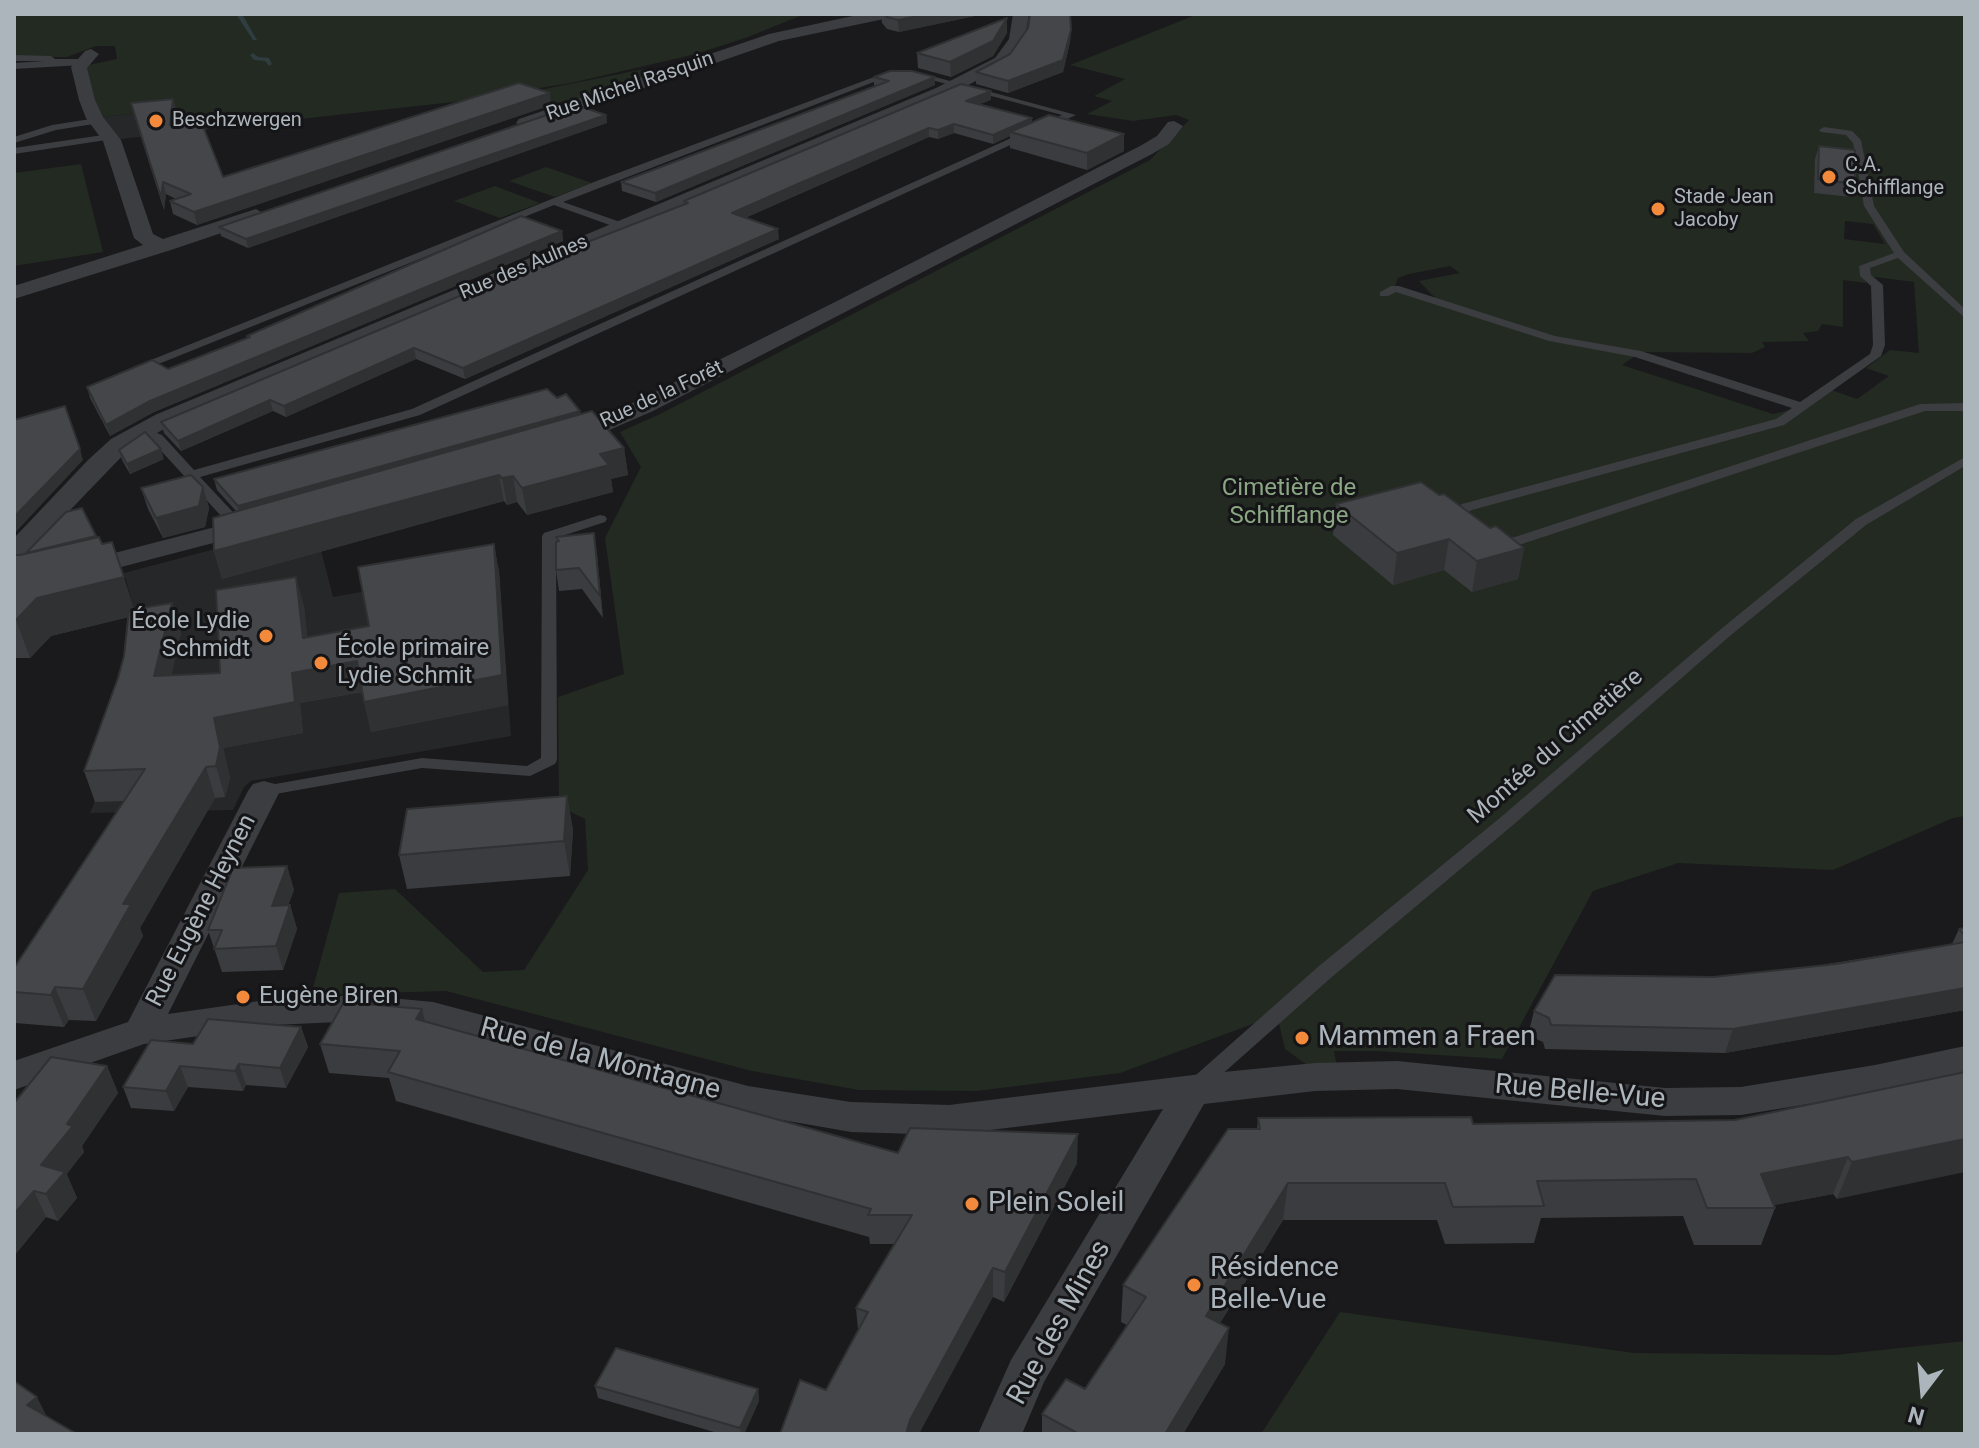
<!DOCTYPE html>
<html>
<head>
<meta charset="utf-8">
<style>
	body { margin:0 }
	#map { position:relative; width:1979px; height:1448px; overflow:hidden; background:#1a1a1c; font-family:Roboto,sans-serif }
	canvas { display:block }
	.frame { position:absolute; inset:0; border:16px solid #acb5bc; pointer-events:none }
	.north { position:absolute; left:1883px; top:1352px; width:80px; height:80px; -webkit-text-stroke:6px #151517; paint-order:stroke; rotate:196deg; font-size:22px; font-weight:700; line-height:32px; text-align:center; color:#acb5bc }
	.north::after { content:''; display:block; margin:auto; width:28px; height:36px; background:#acb5bc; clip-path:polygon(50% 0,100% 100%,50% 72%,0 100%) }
</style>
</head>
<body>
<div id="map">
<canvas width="1979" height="1448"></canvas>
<div class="frame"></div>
<div class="north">N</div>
</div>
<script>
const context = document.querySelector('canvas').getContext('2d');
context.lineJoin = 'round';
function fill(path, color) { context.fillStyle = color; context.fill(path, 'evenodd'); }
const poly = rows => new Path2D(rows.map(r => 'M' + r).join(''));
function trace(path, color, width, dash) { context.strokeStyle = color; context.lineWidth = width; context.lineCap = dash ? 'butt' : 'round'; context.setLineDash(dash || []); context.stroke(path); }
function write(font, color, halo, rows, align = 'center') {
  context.font = font + ' Roboto,sans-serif'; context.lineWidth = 6; context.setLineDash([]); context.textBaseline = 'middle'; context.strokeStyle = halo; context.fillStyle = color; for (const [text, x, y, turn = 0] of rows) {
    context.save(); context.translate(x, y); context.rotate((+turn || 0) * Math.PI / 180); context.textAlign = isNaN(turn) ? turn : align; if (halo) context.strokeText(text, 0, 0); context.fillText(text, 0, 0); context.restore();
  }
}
fill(poly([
	[180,108,184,132,112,140,95,118],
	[314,523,333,597,499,567,511,736,251,781,244,787,233,810,90,813,117,748,140,631,124,573]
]), '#262729');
fill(poly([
	[14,14,805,14,748,37,696,54,571,83,453,102,184,132,180,108,95,118,79,67,117,59,115,46,96,46,67,57,14,57],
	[1198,14,1965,14,1965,816,1953,818,1833,870,1678,863,1593,891,1502,1059,1376,1051,1334,1051,1337,1067,1307,1065,1285,1049,1277,1015,1120,1073,977,1091,859,1090,752,1071,446,991,311,995,339,893,395,889,483,972,524,970,588,870,585,819,559,806,558,697,624,674,605,538,641,467,620,432,660,414,1150,160,1189,120,1176,115,1133,121,1087,114,1112,101,1094,96,1125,79,1070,65],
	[1845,221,1873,224,1885,244,1844,239],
	[1450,266,1460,273,1419,281,1438,301,1395,287,1398,278,1409,274],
	[1867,276,1914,282,1919,353,1890,350,1866,368,1889,376,1857,399,1828,389,1803,407,1773,414,1622,365,1641,352,1752,353,1765,347,1762,342,1809,341,1803,333,1818,331,1822,324,1843,327,1843,280,1866,283],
	[644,69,657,73,557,107,520,94],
	[81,164,103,252,14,266,14,173],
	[546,167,592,183,555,197,509,181],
	[495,186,540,203,500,218,454,201],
	[1340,1312,1634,1353,1835,1355,1965,1341,1965,1434,1261,1434]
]), '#222a21');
fill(poly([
	[236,14,242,14,257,40,253,40,236,14],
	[253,53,258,57,269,58,272,64,269,66,265,61,254,60,250,55,253,53]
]), '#2f3d41');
fill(poly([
	[14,55,51,56,55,59,82,59,86,62,82,65,14,69,14,63,44,61,14,61,14,55],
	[890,71,897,73,563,202,626,224,626,228,618,228,554,205,161,363,153,363,151,360,594,182,890,71],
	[913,71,1076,115,420,415,200,477,244,524,246,527,244,530,234,530,152,441,135,431,141,427,162,435,194,470,412,409,1062,115,913,75,913,71],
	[97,118,102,121,100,123,56,130,14,143,14,137,52,125,97,118],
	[1824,127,1852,131,1861,140,1874,206,1904,252,1965,309,1965,318,1898,258,1870,268,1871,275,1883,285,1885,345,1881,356,1784,425,1472,510,1461,516,1458,526,1448,526,1446,523,1448,514,1462,504,1776,419,1792,408,1635,357,1549,341,1396,292,1388,296,1380,296,1380,292,1391,286,1399,286,1555,336,1641,351,1800,402,1870,354,1873,345,1871,286,1860,276,1859,266,1894,253,1864,206,1853,143,1846,135,1821,132,1819,130,1824,127],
	[110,134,115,137,113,139,14,154,14,148,110,134],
	[1965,403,1965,411,1925,411,1522,544,1496,548,1489,544,1491,541,1515,537,1920,404,1965,403],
	[1965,457,1965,466,1866,525,1731,635,1513,825,1333,976,1202,1092,1195,1095,1188,1092,1185,1087,1188,1082,1319,966,1501,817,1721,629,1856,519,1965,457],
	[600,515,605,516,607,519,605,522,556,538,557,760,555,764,530,776,422,768,264,796,258,795,256,791,264,786,422,758,527,766,541,758,542,536,544,533,600,515]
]), '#3b3d41');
fill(poly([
	[862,14,892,14,884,19,779,41,531,127,525,128,516,123,519,119,769,34,862,14],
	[1013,14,1029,14,1025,39,1007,64,948,96,171,425,129,449,23,559,14,561,14,538,88,460,111,439,155,415,936,88,995,58,1009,39,1013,14],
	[91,49,99,54,87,68,95,100,103,117,121,140,153,234,163,239,256,209,266,215,263,219,171,250,14,299,14,286,143,245,134,238,103,141,86,118,79,100,71,67,85,51,91,49],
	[1174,121,1183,126,1169,144,1152,154,653,411,607,431,573,441,565,443,557,441,553,436,557,431,591,421,637,401,841,299,1140,146,1157,136,1168,122,1174,121],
	[254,517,263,520,267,525,263,530,33,590,14,591,14,575,33,574,254,517],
	[264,781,275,784,280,791,168,1014,274,999,359,995,433,1002,748,1086,851,1102,949,1105,1193,1075,1315,1063,1397,1061,1665,1088,1741,1087,1875,1065,1965,1046,1965,1074,1875,1093,1741,1115,1665,1116,1397,1089,1315,1091,1204,1104,1044,1382,1022,1434,978,1434,1011,1360,1163,1109,949,1135,851,1132,748,1114,433,1028,359,1021,274,1025,144,1044,14,1090,14,1061,128,1022,248,791,253,784,264,781]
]), '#3b3d41');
fill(poly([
	[881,14,984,14,899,32,887,29,882,23],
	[1007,18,1007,33,993,56,951,77,918,68,917,53],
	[1028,28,1071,30,1070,42,1063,72,1008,93,976,84,976,72,1010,54],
	[874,77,935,85,656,202,622,191,621,182,876,86,874,85],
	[173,99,176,111,174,124,223,177,551,105,197,225,173,214,170,201,176,199,166,194,164,210,134,115],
	[991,100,980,104,1032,118,1032,122,1124,134,1124,151,1087,170,1010,148,1010,136,993,144,954,133,938,139,929,137,745,218,779,239,465,379,416,359,286,417,273,411,181,451,164,433,161,422,684,204,684,201],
	[606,115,607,123,248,248,221,236,219,227],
	[1819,146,1855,184,1851,197,1814,193,1815,159],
	[562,231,563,241,154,412,110,436,90,398,87,387,168,369,247,338,247,336],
	[557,398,581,415,624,448,628,475,611,479,613,492,527,515,517,502,507,505,504,501,222,579,214,551,236,511,217,490,214,479],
	[119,450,164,459,130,474,122,460],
	[203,487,209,508,205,527,163,538,148,509,141,488],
	[1439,495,1490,528,1524,548,1518,579,1472,592,1444,570,1393,585,1333,535,1336,504],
	[96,537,134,609,172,603,181,633,171,676,220,673,304,606,307,637,369,626,494,544,499,573,508,705,371,732,362,692,300,703,303,733,223,748,230,778,225,797,215,798,140,928,143,936,96,1021,69,1020,64,1027,15,1023,14,1026,14,968,124,801,95,802,84,771,118,678,124,656,129,617,51,636,30,658,14,658,14,555,20,555],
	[556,537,597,554,603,618,582,589,559,591,556,570],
	[567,796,573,830,570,876,407,889,399,855],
	[287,866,294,890,288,905,290,905,297,929,283,970,222,972,208,930],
	[1965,928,1965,1010,1725,1053,1545,1049,1543,1042,1528,1035,1534,1011,1952,944,1959,929],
	[422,1009,425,1022,898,1153,1077,1163,1004,1302,993,1297,826,1390,858,1330,856,1308,895,1244,870,1244,869,1237,396,1101,389,1078,329,1073,320,1044],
	[301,1027,308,1047,286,1088,246,1085,243,1091,188,1087,174,1111,131,1108,123,1087,193,1044],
	[107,1066,118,1093,82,1146,84,1152,66,1174,77,1198,58,1221,46,1217,14,1256,14,1103],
	[1965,1072,1837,1199,1833,1194,1774,1205,1775,1208,1761,1245,1694,1245,1683,1216,1541,1218,1534,1243,1445,1244,1437,1220,1283,1220,1220,1323,1225,1364,1183,1434,1042,1434,1042,1414,1085,1389,1127,1325,1121,1322,1123,1285,1257,1129,1258,1118,1473,1124,1735,1120],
	[595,1386,758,1389,759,1401,744,1434,721,1434,598,1398]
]), '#3a3c3f');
fill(poly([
	[928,14,984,14,899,32,898,20],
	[1007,18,1007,33,993,56,951,77,950,62],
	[1071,30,1070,42,1063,72,1008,93,1008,81],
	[935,77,935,85,656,202,655,193],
	[991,91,991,100,967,109,966,101],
	[550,93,551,105,197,225,194,212],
	[173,99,176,111,173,137,170,125],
	[606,115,607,123,248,248,246,239],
	[1032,118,1032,126,1010,132,1010,136,993,144,993,135],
	[954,124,954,133,938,139,938,130],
	[929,128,929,137,733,223,732,213],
	[1124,134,1124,151,1087,170,1087,153],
	[163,182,166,194,164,210,161,197],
	[778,229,779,239,465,379,463,368],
	[562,231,563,241,154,412,110,436,106,425,150,401],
	[414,348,416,359,286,417,284,406],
	[270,400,273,411,181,451,178,441],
	[580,411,582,421,240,517,238,506],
	[624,448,628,475,611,479,613,492,527,515,522,488,600,454],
	[80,449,83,460,14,534,14,517],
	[161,449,164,459,130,474,127,464],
	[499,475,504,501,222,579,214,551],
	[513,476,517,502,507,505,502,478],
	[203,487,209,508,205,527,163,538,156,518],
	[594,533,597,554,603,618,600,596],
	[1449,539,1444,570,1393,585,1397,553],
	[494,544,499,573,508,705,371,732,364,702],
	[1524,548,1518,579,1472,592,1477,561],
	[124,577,136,615,51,636,30,658,16,620,37,598],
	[296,577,304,606,311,668,303,638],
	[172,603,181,633,164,707,154,676],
	[357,661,364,691,300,703,303,733,223,748,230,778,225,797,216,766,214,718,292,673],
	[206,767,215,798,140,928,143,936,96,1021,83,989,123,904],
	[567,796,573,830,570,876,564,841],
	[287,866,294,890,279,930,272,906],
	[290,905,297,929,283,970,276,946],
	[55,987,69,1020,64,1027,51,995],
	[1965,988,1965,1010,1725,1053,1733,1029],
	[422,1009,429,1038,416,1019],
	[301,1027,308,1047,286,1088,280,1068],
	[239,1064,246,1085,243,1091,235,1071],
	[107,1066,118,1093,82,1146,84,1152,67,1174,77,1198,58,1221,46,1194,41,1165],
	[180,1066,188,1087,174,1111,166,1091],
	[1078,1134,1077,1163,1004,1302,1005,1272],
	[1965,1139,1965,1172,1837,1199,1852,1162],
	[1848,1157,1833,1194,1759,1208,1761,1174],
	[1288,1183,1283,1220,1202,1353,1206,1316],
	[34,1191,46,1217,14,1256,14,1214],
	[993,1268,993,1297,919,1434,906,1434,910,1420],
	[1229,1328,1225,1364,1183,1434,1165,1434],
	[758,1389,759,1401,744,1434,741,1434,740,1428],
	[37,1397,50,1423,27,1405]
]), '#303133');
const building = poly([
	[884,14,928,14,898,20,887,17,884,14],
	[1030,14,1070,14,1071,30,1063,60,1008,81,976,72,1010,54,1028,28,1030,14],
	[1007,18,993,41,950,62,917,53,1007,18],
	[890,71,912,71,935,77,655,193,621,182,889,81,874,77,890,71],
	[519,83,550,93,194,212,170,201,191,194,163,182,161,197,131,103,173,99,170,125,201,121,223,177,519,83],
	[961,84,991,91,966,101,1032,118,993,135,954,124,938,130,929,128,800,183,732,213,778,229,463,368,414,348,284,406,270,400,178,441,161,422,590,241,688,203,684,201,961,84],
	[576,105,606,115,246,239,219,227,576,105],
	[1049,115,1124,134,1087,153,1010,132,1049,115],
	[1819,146,1855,150,1855,184,1818,179,1819,146],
	[521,216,562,231,150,401,106,425,87,387,152,360,168,369,250,337,247,336,521,216],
	[547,389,557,398,566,394,580,411,238,506,214,479,547,389],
	[65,406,80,449,14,517,14,420,65,406],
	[592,411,624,448,600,454,609,465,522,488,513,476,502,478,499,475,214,551,213,518,592,411],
	[145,432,161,449,127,464,119,450,145,432],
	[191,475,203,487,199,506,156,518,141,488,191,475],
	[1421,482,1439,495,1444,494,1490,528,1496,526,1524,548,1477,561,1449,539,1397,553,1336,504,1421,482],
	[82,508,96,536,26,553,66,512,82,508],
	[594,533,600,596,579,568,556,570,556,542,559,541,556,537,594,533],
	[99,537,102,544,112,542,124,577,37,598,16,620,14,620,14,555,20,555,99,537],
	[494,544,502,675,364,702,357,661,292,673,295,702,214,718,220,747,216,766,206,767,123,904,131,904,83,989,55,987,51,995,14,992,14,968,145,769,84,771,118,678,124,656,129,610,172,603,154,676,220,673,216,590,296,577,303,638,369,626,358,567,494,544],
	[567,796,564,841,399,855,407,809,567,796],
	[287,866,272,906,290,905,276,946,214,949,222,930,208,930,233,868,287,866],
	[1965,928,1965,936,1959,929,1965,928],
	[1965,942,1965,988,1733,1029,1551,1025,1549,1018,1534,1011,1555,975,1713,977,1836,964,1965,942],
	[344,1002,422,1009,416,1019,898,1153,910,1128,1078,1134,1005,1272,993,1268,910,1420,906,1434,780,1434,800,1380,826,1390,868,1312,856,1308,912,1215,868,1215,871,1209,388,1072,400,1051,320,1044,344,1002],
	[208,1019,301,1027,280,1068,239,1064,235,1071,180,1066,166,1091,123,1087,151,1040,193,1044,208,1019],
	[51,1057,107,1066,67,1124,73,1126,41,1165,65,1172,46,1194,34,1191,14,1214,14,1103,51,1057],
	[1965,1072,1965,1139,1852,1162,1848,1157,1761,1174,1775,1208,1707,1208,1696,1179,1537,1181,1544,1206,1453,1207,1445,1183,1288,1183,1206,1316,1229,1328,1165,1434,1079,1434,1042,1414,1066,1379,1085,1389,1146,1297,1123,1285,1228,1129,1260,1129,1258,1118,1471,1117,1473,1124,1735,1120,1965,1072],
	[616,1348,758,1389,740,1428,595,1386,616,1348],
	[14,1381,37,1397,27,1405,77,1434,14,1434,14,1381]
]);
fill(building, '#444649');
trace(building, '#303133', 2);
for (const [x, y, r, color] of [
	[156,121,8,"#f3893b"],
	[1829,177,8,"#f3893b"],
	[1658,209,8,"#f3893b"],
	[266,636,8,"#f3893b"],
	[321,663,8,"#f3893b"],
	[243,997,8,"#f3893b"],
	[1302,1038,8,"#f3893b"],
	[972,1204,8,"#f3893b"],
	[1194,1285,8,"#f3893b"]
]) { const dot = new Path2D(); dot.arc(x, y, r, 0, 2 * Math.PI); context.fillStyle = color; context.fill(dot); trace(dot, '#151517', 3); }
write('20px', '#acb5bc', '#151517', [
	["Rue Michel Rasquin",630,87,-19],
	["Rue des Aulnes",524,268,-23],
	["Rue de la Forêt",662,395,-25]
]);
write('20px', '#acb5bc', '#151517', [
	["Beschzwergen",172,121],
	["C.A.",1845,166],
	["Schifflange",1845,189],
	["Stade Jean",1674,198],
	["Jacoby",1674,221]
], 'left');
write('24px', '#8aa683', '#151517', [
	["Cimetière de",1289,489],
	["Schifflange",1289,517]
]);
write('24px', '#acb5bc', '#151517', [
	["École Lydie",250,622,"right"],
	["Schmidt",250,650,"right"],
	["École primaire",337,649],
	["Lydie Schmit",337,677],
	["Eugène Biren",259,997]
], 'left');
write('24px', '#acb5bc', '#151517', [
	["Montée du Cimetière",1556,747,-41],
	["Rue Eugène Heynen",202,911,-63]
]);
write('28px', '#acb5bc', '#151517', [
	["Mammen a Fraen",1318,1038],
	["Plein Soleil",988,1204],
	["Résidence",1210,1269],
	["Belle-Vue",1210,1301]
], 'left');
write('28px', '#acb5bc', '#151517', [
	["Rue de la Montagne",600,1060,15],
	["Rue Belle-Vue",1580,1093,5],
	["Rue des Mines",1060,1323,-61]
]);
</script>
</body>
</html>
